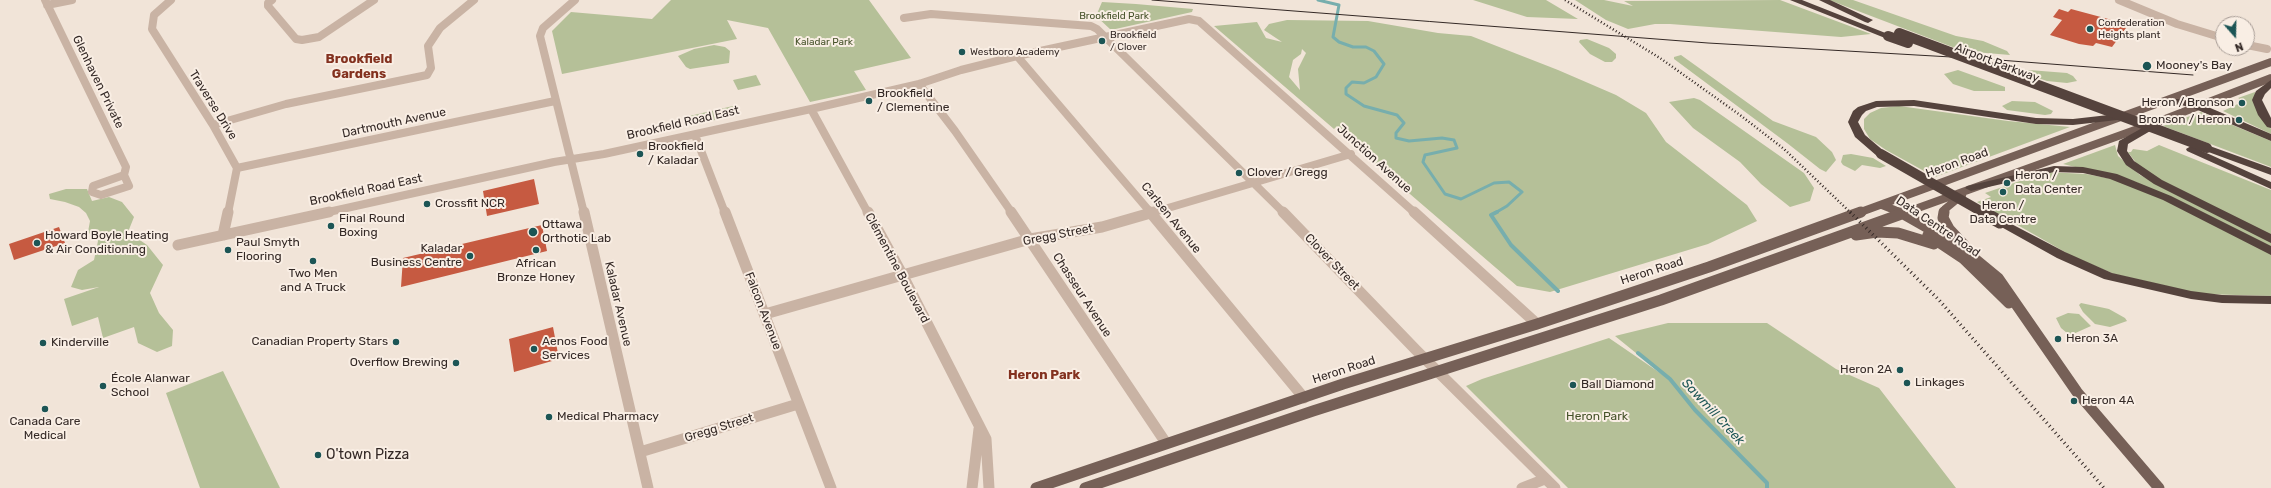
<!DOCTYPE html>
<html>
<head>
<meta charset="utf-8">
<style>
	body { margin:0 }
	#map { position:relative; width:2271px; height:488px; overflow:hidden; background:#f1e4d8; font-family:Rubik,sans-serif }
	canvas { display:block }
	.north { position:absolute; left:2215px; top:16px; width:40px; height:40px; box-sizing:border-box; background:#f9eee4; border:1px solid #aa9f98; border-radius:50%; rotate:160deg; font-size:11px; font-weight:700; line-height:16px; text-align:center; color:#342926 }
	.north::after { content:''; display:block; margin:auto; width:14px; height:18px; background:#1c5555; clip-path:polygon(50% 0,100% 100%,50% 72%,0 100%) }
</style>
</head>
<body>
<div id="map">
<canvas width="2271" height="488"></canvas>
<div class="north">N</div>
</div>
<script>
const context = document.querySelector('canvas').getContext('2d');
context.lineJoin = 'round';
function fill(path, color) { context.fillStyle = color; context.fill(path, 'evenodd'); }
const poly = rows => new Path2D(rows.map(r => 'M' + r).join(''));
function trace(path, color, width, dash) { context.strokeStyle = color; context.lineWidth = width; context.lineCap = dash ? 'butt' : 'round'; context.setLineDash(dash || []); context.stroke(path); }
function write(font, color, halo, rows, align = 'center') {
  context.font = font + ' Rubik,sans-serif'; context.lineWidth = 4; context.setLineDash([]); context.textBaseline = 'middle'; context.strokeStyle = halo; context.fillStyle = color; for (const [text, x, y, turn = 0] of rows) {
    context.save(); context.translate(x, y); context.rotate((+turn || 0) * Math.PI / 180); context.textAlign = isNaN(turn) ? turn : align; if (halo) context.strokeText(text, 0, 0); context.fillText(text, 0, 0); context.restore();
  }
}
fill(poly([
	[671,0,869,0,911,58,854,71,866,90,810,102,768,28,727,20,737,39,562,74,552,31,571,12,652,19],
	[1473,0,1546,0,1578,19,1527,17],
	[1575,0,1604,0,1633,6,1624,1,1780,0,1871,34,1841,37,1670,24,1655,24,1628,29,1606,20],
	[1829,0,1853,0,1956,36,1983,41,2007,51,2010,55,1963,51],
	[1102,2,1136,4,1193,9,1192,12,1111,30,1096,16],
	[1287,20,1368,21,1438,33,1471,36,1558,70,1616,95,1646,113,1666,142,1747,205,1757,221,1708,244,1550,292,1517,286,1339,133,1337,126,1334,129,1214,26,1257,22,1266,38,1282,42,1264,30,1269,24],
	[1302,49,1306,53,1298,69,1300,90,1289,77,1293,60,1301,54],
	[1587,39,1609,48,1616,54,1616,58,1612,62,1605,62,1590,54,1579,42,1580,40],
	[714,45,725,47,730,51,729,63,690,69,686,67,678,56,694,49],
	[1681,55,1773,121,1816,137,1832,152,1836,160,1826,172,1820,169,1787,143,1674,59,1674,57],
	[2016,69,2067,73,2073,76,2077,81,2067,83,2047,81,2020,72],
	[1958,70,2005,87,2005,91,1974,91,1953,84,1944,74],
	[756,75,761,85,738,90,733,80],
	[2255,92,2271,129,2271,134,2223,111,2244,101,2238,98],
	[1694,98,1700,100,1804,173,1814,188,1810,201,1790,207,1761,184,1740,162,1693,128,1669,102],
	[2012,101,2035,102,2053,111,2051,114,2045,115,2007,110,2002,106],
	[733,106,737,115,689,126,685,117],
	[1899,106,2008,121,2070,127,1935,177,1886,150,1870,139,1864,129,1864,119,1870,113,1881,108],
	[2201,112,2271,141,2271,167,2163,126],
	[2115,145,2118,156,2140,175,2271,242,2271,248,2136,182,2063,164],
	[2159,145,2271,190,2271,236,2157,179,2139,167,2128,152,2131,152,2133,149,2147,151],
	[1851,154,1873,158,1886,166,1880,168,1862,165,1855,171,1843,165,1841,162,1843,155],
	[2046,172,2086,174,2117,180,2153,194,2271,253,2271,296,2201,294,2114,274,2072,256,1977,202,1991,197,1985,193],
	[66,189,87,189,92,201,109,197,122,202,134,217,128,232,147,245,163,265,150,293,159,313,173,330,172,346,157,352,138,343,134,327,103,338,98,317,72,326,64,299,99,287,82,290,71,287,78,270,94,260,98,241,88,232,90,221,86,213,79,207,65,202,50,199,49,194],
	[2081,303,2109,309,2125,318,2127,321,2110,327,2095,324,2083,312,2079,305],
	[2068,313,2079,314,2091,326,2071,335,2067,333,2061,328,2056,318],
	[1668,323,1767,323,1836,369,1879,388,1956,488,1568,488,1466,386,1482,379,1609,338,1663,375,1615,336],
	[223,371,280,488,200,488,166,393]
]), '#b5c098');
trace(poly([
	[1318,0,1339,5,1333,37,1339,42,1353,47,1366,47,1374,51,1384,64,1376,77,1364,83,1352,82,1346,88,1346,94,1364,106,1397,115,1404,123,1396,133,1396,138,1409,141,1442,138,1454,140,1457,148,1425,155,1423,162,1445,194,1461,199,1494,183,1509,182,1522,192,1507,206,1495,213]
]), '#77aead', 3);
trace(poly([
	[1497,212,1491,215,1511,245,1558,291],
	[1638,353,1670,379,1695,410,1767,483,1767,488]
]), '#77aead', 4);
fill(poly([
	[2059,9,2068,12,2071,9,2112,20,2110,23,2126,28,2112,47,2096,43,2093,46,2079,44,2050,35,2062,20,2053,17],
	[534,179,539,204,487,216,483,191],
	[542,225,547,251,401,287,403,258],
	[59,227,65,243,14,260,9,244],
	[553,327,559,359,514,372,509,339]
]), '#c65a41');
trace(poly([
	[45,0,126,167,124,175],
	[171,0,154,15,152,29,213,125,237,168,228,213],
	[272,0,268,3,268,6,296,39,302,40,319,37,374,0],
	[575,0,543,28,540,36,584,213],
	[2119,0,2177,24,2223,38],
	[47,5,72,0],
	[904,18,931,14,1091,26,1097,29,1284,213],
	[2247,45,2267,49],
	[1017,56,1151,213],
	[919,84,955,131,1012,213],
	[811,109,868,213],
	[213,125,286,104,427,75,431,68,428,46,440,28,474,0],
	[695,135,725,213],
	[237,168,555,101],
	[124,175,129,186,101,195,92,192,93,186,124,175],
	[324,213,554,162,604,154,811,109,919,84,961,70,1017,56,1189,19,1199,21,1415,213],
	[1151,213,1351,154]
]), '#c9b3a4', 8);
trace(poly([
	[584,212,648,488],
	[725,212,831,488],
	[868,212,903,276,986,439,989,488],
	[1011,212,1166,443],
	[1150,212,1304,398],
	[1283,212,1416,350,1555,488],
	[1414,212,1537,324],
	[223,235,228,212],
	[178,245,329,212],
	[765,314,1030,239,1102,227,1154,212],
	[640,452,798,404],
	[972,488,979,429],
	[1522,488,1545,479]
]), '#c9b3a4', 11);
trace(poly([
	[1882,205,1902,213],
	[1858,213,2271,62],
	[1904,213,2160,121,2271,78],
	[1944,213,1945,209,1962,195]
]), '#766057', 8);
trace(poly([
	[1900,212,1958,245,1998,278,2077,392,2159,488],
	[1944,212,1943,218,1949,229,1964,245],
	[1856,235,1877,232,1898,233,1934,244],
	[1928,235,1964,259,2009,303],
	[1036,488,1343,384,1537,324,1709,267,1861,212],
	[1085,488,1313,411,1661,300,1907,212]
]), '#766057', 11);
fill(poly([
	[1790,0,1802,0,1893,36,1888,39,1885,38,1790,0],
	[1819,0,1830,0,1873,20,1868,23,1865,22,1819,0],
	[2271,80,2271,88,2265,94,2262,100,2271,118,2271,128,2267,127,2258,115,2252,100,2256,91,2271,80],
	[2165,99,2181,99,2201,104,2271,134,2271,141,2193,108,2181,105,2161,104,2161,100,2165,99],
	[1914,100,2036,118,2073,119,2126,113,2131,116,2126,119,2073,125,2036,124,1914,106,1877,107,1866,111,1862,115,1858,122,1865,135,1885,152,1886,154,1885,156,1877,156,1855,137,1848,122,1853,111,1858,107,1876,101,1914,100],
	[2160,118,2164,119,2165,121,2164,123,2128,144,2127,151,2134,161,2162,180,2271,234,2271,243,2154,184,2126,165,2117,151,2119,141,2160,118],
	[2207,145,2271,168,2271,175,2203,150,2202,148,2207,145],
	[2191,146,2271,182,2271,189,2187,151,2186,149,2191,146],
	[2054,166,2083,167,2117,174,2171,196,2271,246,2271,255,2163,200,2110,179,2083,173,2054,172,1971,191,1965,188,1967,186,2054,166],
	[2000,218,2065,252,2112,273,2191,291,2222,295,2271,296,2271,304,2222,303,2191,299,2104,279,2057,258,1996,224,1994,222,2000,218]
]), '#55433d');
trace(poly([
	[1152,0,1708,43,1986,59,2193,75]
]), '#342926', 1);
trace(poly([
	[1565,0,1660,58,1740,115,1784,149,1851,213]
]), '#342926', 2.5, [1, 2.5]);
trace(poly([
	[1850,212,1939,300,2104,488]
]), '#342926', 3.5, [1, 3.5]);
trace(poly([
	[1899,33,2207,148],
	[1888,36,1908,43],
	[1881,154,1984,213]
]), '#55433d', 10);
trace(poly([
	[1982,212,2000,222]
]), '#55433d', 13);
for (const [x, y, r, color] of [
	[2090,29,4,"#1c5555"],
	[1102,41,4,"#1c5555"],
	[962,52,4,"#1c5555"],
	[2147,66,5,"#1c5555"],
	[869,101,4,"#1c5555"],
	[2242,103,4,"#1c5555"],
	[2239,120,4,"#1c5555"],
	[640,154,4,"#1c5555"],
	[1239,173,4,"#1c5555"],
	[2007,183,4,"#1c5555"],
	[2003,192,4,"#1c5555"],
	[427,204,4,"#1c5555"],
	[331,226,4,"#1c5555"],
	[533,232,5,"#1c5555"],
	[37,243,4,"#1c5555"],
	[228,250,4,"#1c5555"],
	[536,250,4,"#1c5555"],
	[470,256,4,"#1c5555"],
	[313,261,4,"#1c5555"],
	[2058,339,4,"#1c5555"],
	[396,342,4,"#1c5555"],
	[43,343,4,"#1c5555"],
	[534,349,4,"#1c5555"],
	[456,363,4,"#1c5555"],
	[1900,370,4,"#1c5555"],
	[1907,383,4,"#1c5555"],
	[1573,385,4,"#1c5555"],
	[103,386,4,"#1c5555"],
	[2074,401,4,"#1c5555"],
	[45,409,4,"#1c5555"],
	[549,417,4,"#1c5555"],
	[318,455,4,"#1c5555"]
]) { const dot = new Path2D(); dot.arc(x, y, r, 0, 2 * Math.PI); context.fillStyle = color; context.fill(dot); trace(dot, '#f9eee4', 1.5); }
write('10px', '#46522a', '#f9eee4', [
	["Brookfield Park",1114,16],
	["Kaladar Park",824,42]
]);
write('10px', '#342926', '#f9eee4', [
	["Confederation",2098,23],
	["Heights plant",2098,35],
	["Brookfield",1110,35],
	["/ Clover",1110,47],
	["Westboro Academy",970,52]
], 'left');
write('12px', '#342926', '#f9eee4', [
	["Airport Parkway",1997,63,21],
	["Glenhaven Private",98,82,64],
	["Traverse Drive",213,105,58],
	["Dartmouth Avenue",394,123,-12],
	["Brookfield Road East",683,123,-13],
	["Junction Avenue",1374,159,42],
	["Heron Road",1957,163,-20],
	["Brookfield Road East",366,190,-12],
	["Carlsen Avenue",1171,218,51],
	["Data Centre Road",1938,227,34],
	["Gregg Street",1058,235,-11],
	["Clover Street",1332,262,46],
	["Clémentine Boulevard",897,268,62],
	["Heron Road",1652,271,-18],
	["Chasseur Avenue",1082,295,57],
	["Kaladar Avenue",618,304,77],
	["Falcon Avenue",763,311,69],
	["Heron Road",1344,370,-18],
	["Gregg Street",719,428,-17]
]);
write('12px', '#342926', '#f9eee4', [
	["Mooney's Bay",2156,66],
	["Brookfield",877,94],
	["/ Clementine",877,108],
	["Heron / Bronson",2234,103,"right"],
	["Bronson / Heron",2231,120,"right"],
	["Brookfield",648,147],
	["/ Kaladar",648,161],
	["Clover / Gregg",1247,173],
	["Heron /",2015,176],
	["Data Center",2015,190],
	["Crossfit NCR",435,204],
	["Heron /",2003,206,"center"],
	["Data Centre",2003,220,"center"],
	["Final Round",339,219],
	["Boxing",339,233],
	["Ottawa",542,225],
	["Orthotic Lab",542,239],
	["Howard Boyle Heating",45,236],
	["& Air Conditioning",45,250],
	["Paul Smyth",236,243],
	["Flooring",236,257],
	["Kaladar",462,249,"right"],
	["Business Centre",462,263,"right"],
	["African",536,264,"center"],
	["Bronze Honey",536,278,"center"],
	["Two Men",313,274,"center"],
	["and A Truck",313,288,"center"],
	["Heron 3A",2066,339],
	["Canadian Property Stars",388,342,"right"],
	["Aenos Food",542,342],
	["Services",542,356],
	["Kinderville",51,343],
	["Overflow Brewing",448,363,"right"],
	["Heron 2A",1892,370,"right"],
	["École Alanwar",111,379],
	["School",111,393],
	["Linkages",1915,383],
	["Ball Diamond",1581,385],
	["Heron 4A",2082,401],
	["Medical Pharmacy",557,417],
	["Canada Care",45,422,"center"],
	["Medical",45,436,"center"]
], 'left');
write('12px', '#46522a', '#f9eee4', [
	["Heron Park",1597,417]
]);
write('bold 13px', '#83311f', '#f9eee4', [
	["Brookfield",359,59],
	["Gardens",359,74],
	["Heron Park",1044,375]
]);
write('italic 13px', '#1c5555', '#f9eee4', [
	["Sawmill Creek",1713,412,47]
]);
write('14px', '#342926', '#f9eee4', [
	["O'town Pizza",326,455]
], 'left');
</script>
</body>
</html>
